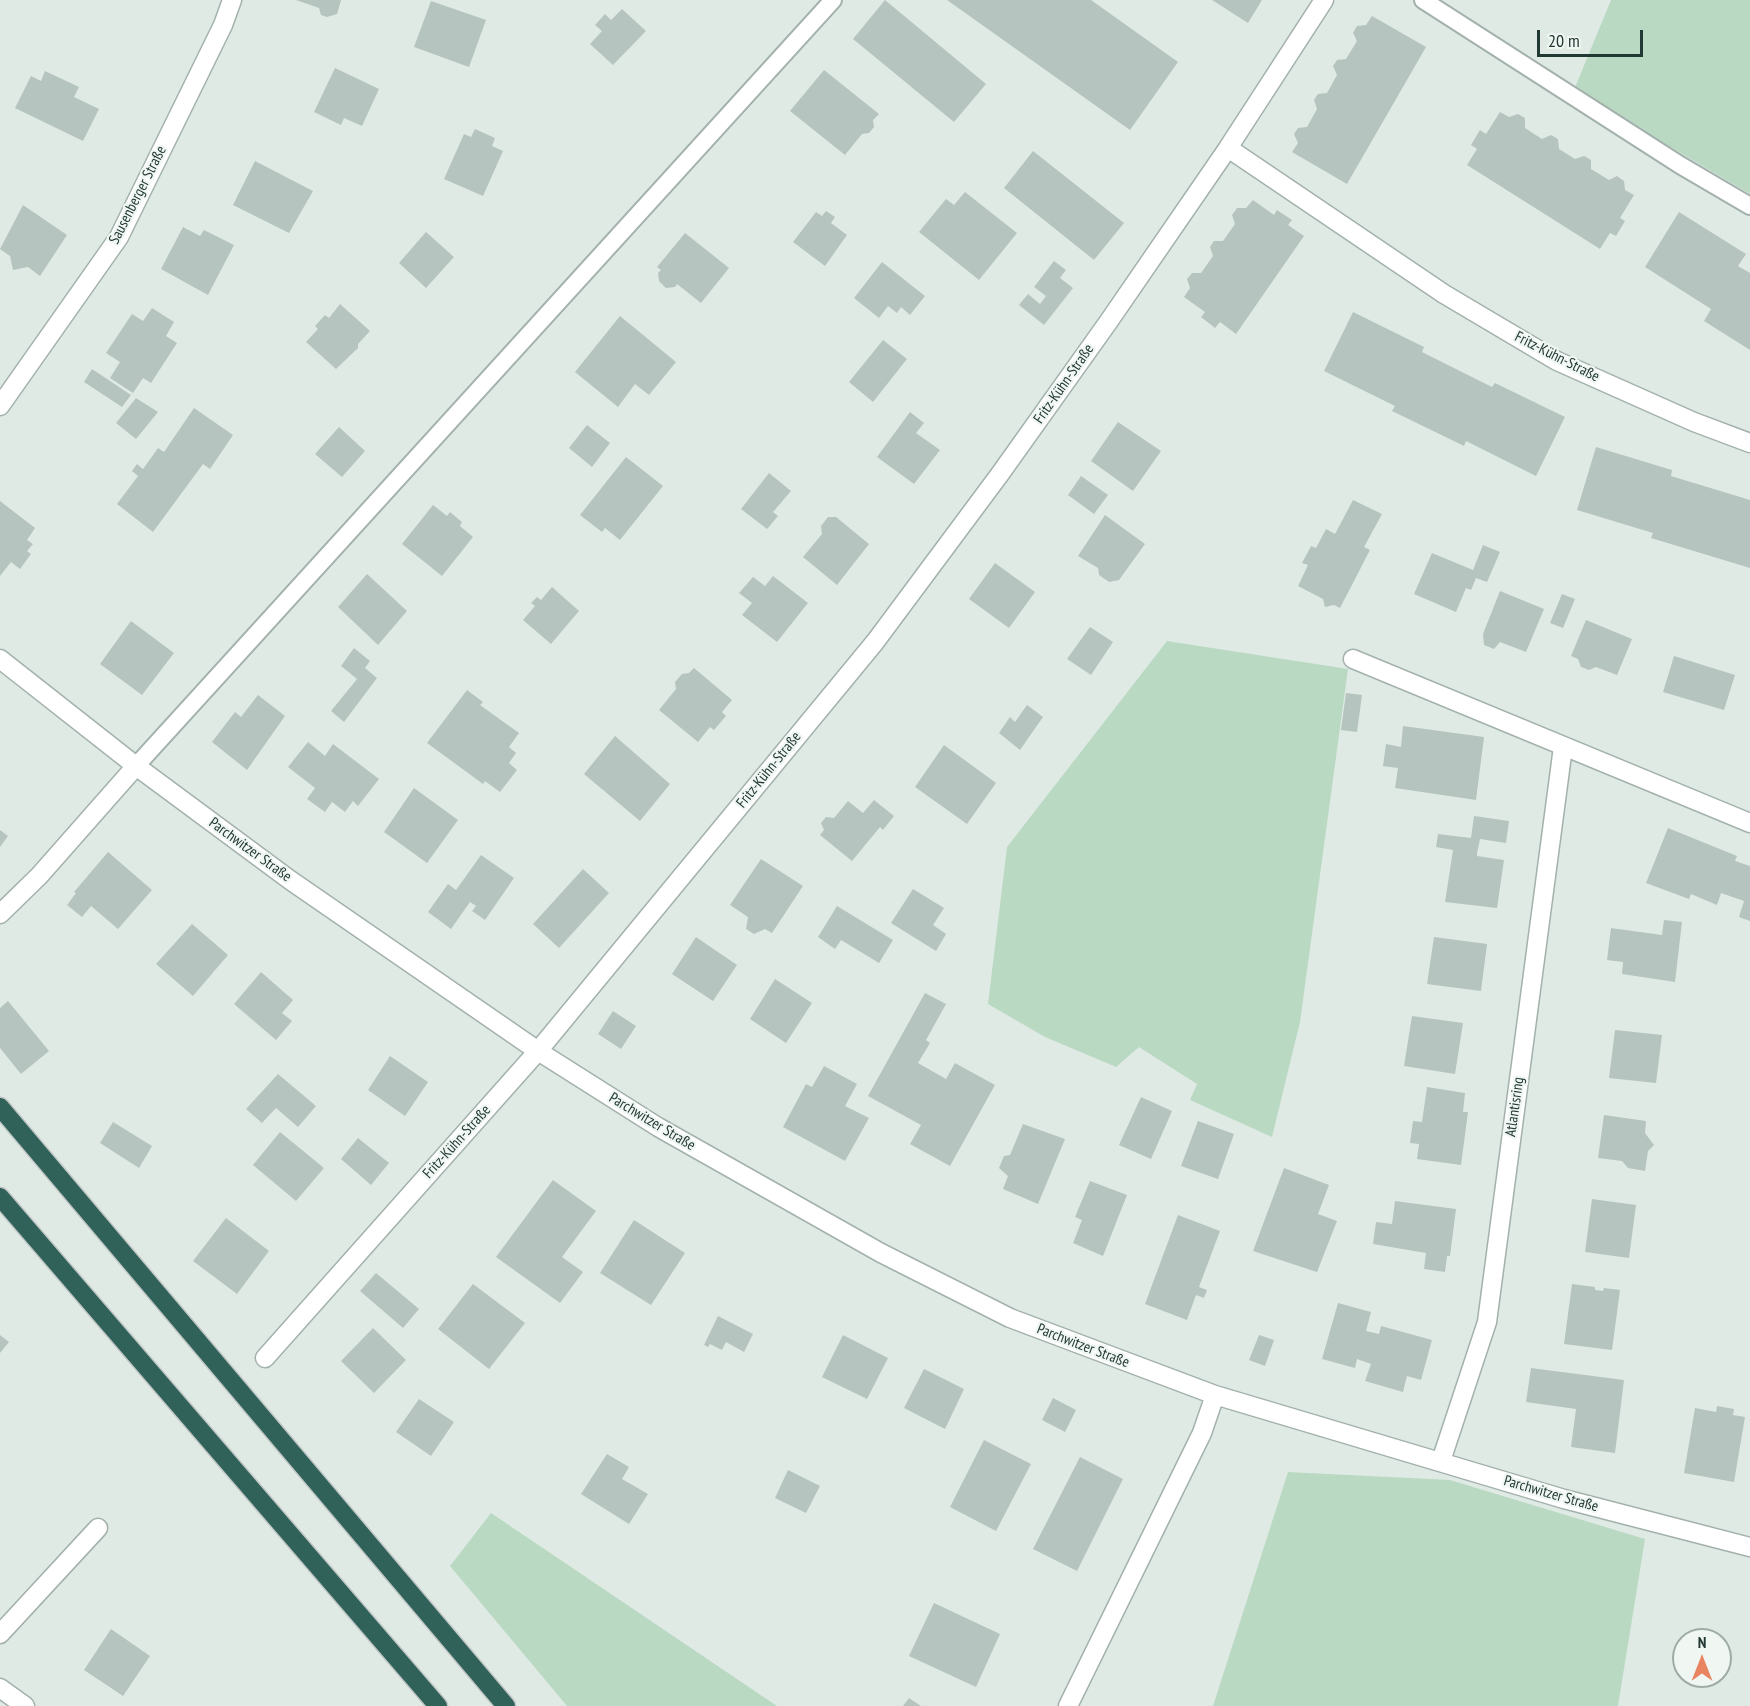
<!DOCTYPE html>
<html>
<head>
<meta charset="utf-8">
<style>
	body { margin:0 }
	#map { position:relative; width:1750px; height:1706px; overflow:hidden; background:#e0eae5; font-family:"PT Sans Narrow",sans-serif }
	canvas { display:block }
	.north { position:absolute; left:1672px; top:1628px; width:60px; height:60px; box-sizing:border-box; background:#f0f7f3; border:2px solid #9eaba6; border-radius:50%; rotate:0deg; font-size:16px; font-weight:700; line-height:24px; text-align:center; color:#223833 }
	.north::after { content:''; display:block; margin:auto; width:21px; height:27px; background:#e88560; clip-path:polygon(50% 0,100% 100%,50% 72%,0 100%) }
	.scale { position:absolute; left:1537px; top:30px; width:106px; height:27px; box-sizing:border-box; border:3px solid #223833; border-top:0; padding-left:8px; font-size:18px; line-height:21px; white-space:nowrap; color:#223833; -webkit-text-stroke:4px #f0f7f3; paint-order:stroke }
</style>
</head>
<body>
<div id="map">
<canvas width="1750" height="1706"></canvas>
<div class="north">N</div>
<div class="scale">20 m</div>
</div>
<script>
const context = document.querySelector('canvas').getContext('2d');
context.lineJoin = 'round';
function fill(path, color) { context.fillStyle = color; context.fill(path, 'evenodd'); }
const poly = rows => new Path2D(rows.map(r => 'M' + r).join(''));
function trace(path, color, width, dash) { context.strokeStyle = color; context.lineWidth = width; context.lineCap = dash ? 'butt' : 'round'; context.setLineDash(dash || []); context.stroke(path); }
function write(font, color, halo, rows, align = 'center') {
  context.font = font + ' "PT Sans Narrow",sans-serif'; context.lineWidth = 4.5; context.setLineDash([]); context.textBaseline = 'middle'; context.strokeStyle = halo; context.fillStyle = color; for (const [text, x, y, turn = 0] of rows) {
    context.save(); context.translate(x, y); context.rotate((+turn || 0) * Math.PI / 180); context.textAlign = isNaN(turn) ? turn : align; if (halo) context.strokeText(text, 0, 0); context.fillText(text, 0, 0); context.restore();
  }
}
fill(poly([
	[1611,0,1750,0,1750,194,1574,90],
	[1167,641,1348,669,1300,1022,1272,1137,1190,1100,1197,1084,1139,1047,1116,1067,1045,1037,988,1004,1007,847],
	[1288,1472,1450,1480,1645,1539,1618,1706,1213,1706],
	[491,1513,777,1706,567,1706,450,1566]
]), '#bad9c3');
fill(poly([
	[296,0,341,0,337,14,327,17,321,15,319,8],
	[885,0,986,84,954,122,853,39],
	[947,0,1091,0,1178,62,1130,130],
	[1212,0,1262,0,1248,23],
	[431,1,486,20,469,67,414,47],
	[622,9,646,31,613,65,590,44,602,31,595,25,605,14,611,20],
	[1372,16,1426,47,1347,184,1292,152,1298,143,1294,134,1298,128,1307,127,1317,109,1314,100,1318,94,1327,93,1337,75,1333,66,1337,60,1346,59,1357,41,1353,33,1357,26,1366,25],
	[335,68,379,89,362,126,344,118,341,125,314,112],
	[824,70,879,114,873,120,874,127,869,133,862,134,845,155,790,111],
	[45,71,79,87,74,97,99,109,83,141,15,108,31,76,41,81],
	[1500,112,1509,117,1518,114,1525,118,1525,128,1542,139,1551,135,1558,139,1559,149,1575,159,1584,156,1591,160,1591,169,1609,180,1617,176,1624,181,1625,190,1634,195,1620,218,1625,221,1616,236,1610,233,1600,249,1467,165,1477,149,1471,145,1480,130,1486,134],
	[475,129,495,138,492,146,503,151,483,196,444,179,464,134,471,137],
	[1033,151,1124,223,1094,260,1004,188],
	[255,161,313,191,289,233,233,205],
	[965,192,1017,233,979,280,919,232,946,199,954,205],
	[1253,200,1274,215,1277,210,1292,220,1288,225,1304,236,1236,334,1220,322,1215,328,1201,317,1205,312,1184,297,1190,288,1187,279,1192,273,1201,273,1213,256,1210,247,1214,241,1223,241,1235,224,1232,215,1237,208,1246,208],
	[23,205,67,235,40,276,28,267,13,270,10,256,0,249],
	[826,211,835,217,831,223,847,235,825,266,793,242,816,212,822,216],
	[1679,212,1746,254,1738,266,1750,273,1750,350,1704,321,1711,309,1645,267],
	[183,227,200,236,204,230,234,245,208,295,161,269],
	[426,232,454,257,426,288,399,263],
	[685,233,729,268,701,303,677,284,675,287,666,288,659,281,658,273,661,270,657,267],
	[1054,261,1066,270,1060,278,1073,288,1044,325,1019,305,1028,294,1040,304,1046,296,1034,287],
	[882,262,925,296,910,315,901,307,897,313,888,306,879,318,854,298],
	[340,304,370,331,358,344,358,348,336,369,306,342,318,329,315,326,325,315,329,318],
	[152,308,174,322,166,336,177,343,151,383,143,378,133,393,110,378,120,362,106,353,132,314,143,321],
	[1353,312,1424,347,1422,352,1492,387,1495,383,1565,417,1536,476,1466,441,1464,446,1392,411,1395,406,1324,371],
	[620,316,676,362,649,395,635,384,618,407,575,372],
	[883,340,907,359,873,402,849,382],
	[92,369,131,395,122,407,84,382],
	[136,398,158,412,136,439,116,423],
	[194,408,233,435,210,469,203,464,153,532,117,504,138,476,132,471,137,464,143,469,158,448,164,452],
	[910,412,924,423,916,433,940,450,914,484,877,457],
	[1118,422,1161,451,1133,491,1091,461],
	[587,425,610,443,592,467,569,448],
	[339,427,365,451,342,477,315,454],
	[1596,447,1672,470,1671,476,1750,500,1750,568,1651,538,1653,533,1577,510],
	[626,457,663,486,620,540,605,528,602,532,580,515],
	[769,473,791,491,773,512,778,516,767,529,741,509],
	[1081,476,1108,495,1094,514,1068,495],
	[1353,500,1382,514,1364,547,1370,550,1340,608,1334,605,1325,607,1323,599,1298,586,1308,565,1302,563,1311,546,1316,548,1326,529,1335,534],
	[0,501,35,528,27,540,33,544,27,551,31,554,20,569,11,562,0,576],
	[433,505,447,516,450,512,462,522,460,526,473,537,442,576,402,544],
	[1105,515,1145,544,1119,580,1109,582,1099,575,1098,568,1078,556],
	[828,517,836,517,869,544,837,585,803,557,822,534,821,526],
	[1483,545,1500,552,1487,582,1476,578,1471,590,1466,588,1456,612,1414,594,1432,553,1473,570],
	[995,563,1035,592,1009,628,969,599],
	[367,574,407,611,378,645,338,607],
	[773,576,808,603,777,642,742,615,752,603,739,593,753,577,765,586],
	[552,587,579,611,551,644,523,620,535,606,531,603,537,597,541,600],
	[1500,591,1544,609,1526,652,1500,642,1494,649,1484,645,1483,634],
	[1562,594,1575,599,1563,628,1550,623],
	[1586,620,1632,639,1617,675,1596,667,1589,670,1581,667,1578,659,1571,656],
	[131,621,174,653,142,695,100,664],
	[1090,627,1113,642,1091,675,1067,659],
	[354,648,370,661,365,668,377,678,344,722,331,711,357,679,341,666],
	[1674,656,1735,675,1724,710,1663,692],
	[694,668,732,700,722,712,726,716,714,730,710,727,698,742,659,710,676,689,675,682,682,674,689,673],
	[467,690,483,702,480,705,519,733,509,747,516,753,509,763,517,770,500,792,485,781,483,784,427,743],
	[1346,693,1362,695,1357,732,1341,730],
	[258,695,285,716,247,770,212,742,235,712,241,717],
	[1027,705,1043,717,1020,750,999,733,1010,717,1015,722],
	[1403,726,1484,737,1476,800,1395,788,1398,768,1383,766,1386,744,1401,747],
	[615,736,670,784,640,821,584,774],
	[308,742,325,756,333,744,379,779,358,806,353,801,345,812,332,802,325,812,307,799,315,788,288,767],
	[944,745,996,783,967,824,915,787],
	[414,788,458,820,427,863,384,832],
	[874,800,894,816,883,830,880,827,852,861,820,835,824,830,821,823,826,817,834,818,848,801,863,813],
	[1474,816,1509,821,1506,843,1480,839,1477,853,1477,856,1504,860,1497,908,1445,902,1453,850,1436,847,1438,834,1471,838],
	[1668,828,1737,856,1735,861,1750,866,1750,921,1739,917,1744,901,1721,893,1717,905,1691,894,1689,899,1646,883],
	[0,830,8,836,0,847],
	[108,852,152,890,118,929,91,906,82,917,67,905,76,893,74,892],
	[481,855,514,878,485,920,472,911,476,906,470,902,451,929,428,912,448,884,456,890],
	[761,859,803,886,772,933,765,929,754,934,746,929,748,917,730,905],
	[583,869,609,893,559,948,533,924],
	[913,889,944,908,933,925,946,934,936,951,891,923],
	[837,906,893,940,879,963,841,940,835,949,818,937],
	[1664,920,1682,922,1675,982,1622,974,1623,962,1607,960,1611,928,1662,935],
	[192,924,228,955,193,996,156,964],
	[696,937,737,965,713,1001,672,974],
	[1434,937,1487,944,1481,991,1427,984],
	[261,972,293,1000,282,1013,292,1021,276,1040,234,1004],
	[775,979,812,1003,786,1043,750,1019],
	[925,993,946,1004,926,1040,930,1043,918,1063,946,1079,955,1063,995,1085,950,1166,910,1144,921,1125,868,1096],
	[8,1001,49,1051,21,1074,0,1048,0,1008],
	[613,1011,636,1026,621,1049,598,1034],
	[1412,1016,1463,1023,1455,1074,1404,1066],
	[1615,1030,1662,1035,1656,1083,1609,1078],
	[390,1056,428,1082,405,1116,368,1090],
	[824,1066,857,1084,845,1106,869,1118,845,1161,783,1127,806,1084,812,1087],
	[278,1074,316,1106,298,1127,276,1108,262,1123,246,1109],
	[1427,1087,1465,1093,1463,1112,1468,1112,1461,1165,1417,1159,1419,1144,1410,1143,1413,1121,1422,1122],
	[1141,1097,1172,1111,1151,1159,1119,1145],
	[1604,1115,1646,1121,1645,1133,1654,1145,1648,1151,1645,1171,1628,1168,1622,1161,1598,1158],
	[1198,1121,1234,1134,1218,1179,1181,1166],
	[113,1122,152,1146,139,1168,100,1143],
	[1023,1124,1065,1139,1038,1204,1003,1189,1008,1176,999,1168,1004,1156,1010,1155],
	[280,1132,324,1168,296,1201,253,1165],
	[358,1138,389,1163,371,1185,341,1159],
	[1284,1168,1329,1185,1318,1214,1337,1221,1317,1272,1253,1251],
	[553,1180,596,1211,562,1257,583,1272,560,1303,496,1257],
	[1090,1181,1127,1195,1103,1256,1073,1243,1082,1220,1075,1217],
	[1592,1199,1636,1205,1629,1258,1585,1252],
	[1395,1201,1456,1209,1450,1256,1447,1256,1445,1272,1424,1269,1426,1253,1373,1244,1376,1222,1392,1224],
	[1178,1215,1220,1231,1199,1287,1207,1290,1204,1298,1196,1295,1187,1320,1145,1304],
	[226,1218,269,1251,237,1294,193,1261],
	[634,1220,685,1253,651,1305,600,1273],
	[376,1273,419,1309,403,1328,360,1291],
	[473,1284,525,1323,489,1369,438,1329],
	[1572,1284,1595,1287,1595,1290,1603,1291,1604,1288,1620,1290,1612,1350,1564,1344],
	[1338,1303,1371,1312,1366,1331,1379,1334,1381,1326,1432,1340,1421,1380,1407,1376,1403,1392,1365,1381,1371,1364,1357,1359,1355,1368,1322,1359],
	[718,1316,753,1334,744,1352,726,1342,722,1350,710,1344,708,1347,704,1345],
	[373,1328,406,1360,374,1393,341,1361],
	[0,1335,9,1342,0,1353],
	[843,1335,888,1358,867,1399,822,1377],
	[1259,1335,1274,1340,1265,1366,1249,1360],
	[1531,1368,1624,1380,1615,1453,1571,1447,1576,1409,1526,1402],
	[924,1369,964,1389,945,1429,904,1408],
	[1053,1398,1076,1410,1065,1432,1042,1420],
	[419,1399,454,1422,431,1456,396,1432],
	[1717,1406,1734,1409,1733,1415,1745,1417,1734,1482,1684,1473,1695,1408,1716,1412],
	[984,1440,1031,1464,996,1531,950,1507],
	[607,1454,629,1467,622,1479,648,1494,629,1524,581,1494],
	[1080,1457,1123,1479,1077,1571,1033,1549],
	[788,1470,820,1486,806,1513,775,1498],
	[934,1603,1000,1634,976,1687,909,1656],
	[111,1629,150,1656,123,1696,84,1670],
	[909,1698,921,1706,903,1706]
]), '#b5c4be');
const service = poly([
	[1423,0,1680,165,1750,206],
	[136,766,833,0]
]);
const minor = poly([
	[1228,148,1444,294,1557,361,1694,422,1750,443],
	[0,406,119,237,223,25,232,0],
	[0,659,136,766,290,880,538,1051,658,1127,881,1253,1010,1318,1215,1395,1564,1499,1750,1547],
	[1353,659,1750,823],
	[0,914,39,876,136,766],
	[265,1358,538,1051,875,642,1000,474,1109,321,1228,148,1324,0],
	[1441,1461,1487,1322,1563,747],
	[0,1634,98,1528],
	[0,1688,25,1706],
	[1068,1706,1202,1433,1215,1395]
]);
const motorway = poly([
	[0,1107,506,1706],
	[0,1197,438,1706]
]);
trace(service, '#a3b1ac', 20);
trace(minor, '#a3b1ac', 21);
trace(motorway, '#c1c7c6', 21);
trace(service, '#fff', 16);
trace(minor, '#fff', 18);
trace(motorway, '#306259', 18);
write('15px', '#223833', '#f0f7f3', [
	["Sausenberger Straße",138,195,-63],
	["Fritz-Kühn-Straße",1557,357,27],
	["Fritz-Kühn-Straße",1064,384,-55],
	["Fritz-Kühn-Straße",769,770,-51],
	["Parchwitzer Straße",250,850,36],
	["Atlantisring",1515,1107,-82],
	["Parchwitzer Straße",652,1122,31],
	["Fritz-Kühn-Straße",457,1142,-48],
	["Parchwitzer Straße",1083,1346,21],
	["Parchwitzer Straße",1551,1494,16]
]);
</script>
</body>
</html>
